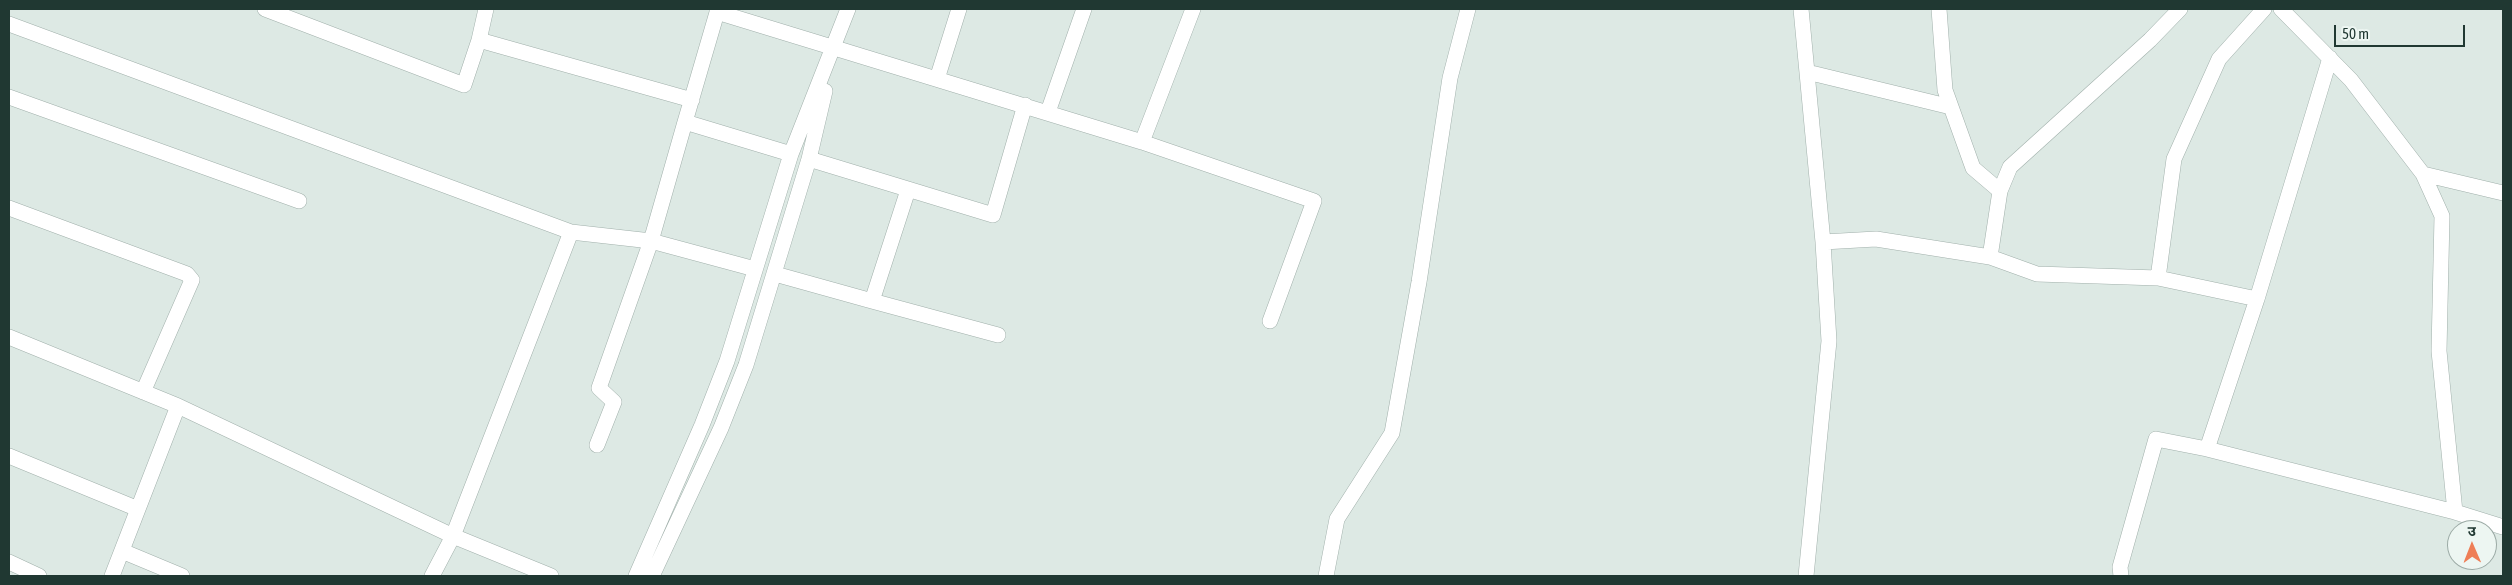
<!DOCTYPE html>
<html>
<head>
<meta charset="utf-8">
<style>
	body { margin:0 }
	#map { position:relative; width:2512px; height:585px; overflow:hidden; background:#dde9e4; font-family:"Asap Condensed","Noto Sans Devanagari",sans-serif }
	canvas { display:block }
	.frame { position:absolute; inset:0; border:10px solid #203832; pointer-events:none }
	.north { position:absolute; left:2447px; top:520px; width:50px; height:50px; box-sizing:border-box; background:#edf6f2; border:1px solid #9baaa5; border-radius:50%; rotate:359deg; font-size:14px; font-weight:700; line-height:20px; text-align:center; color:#203832 }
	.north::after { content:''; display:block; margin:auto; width:18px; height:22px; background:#ee7e56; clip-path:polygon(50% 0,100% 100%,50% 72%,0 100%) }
	.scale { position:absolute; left:2334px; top:25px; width:131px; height:22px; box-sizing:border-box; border:2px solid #203832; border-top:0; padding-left:6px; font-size:15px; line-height:18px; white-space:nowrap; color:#203832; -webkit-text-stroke:4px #edf6f2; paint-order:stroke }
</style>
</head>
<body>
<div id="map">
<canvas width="2512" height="585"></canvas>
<div class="frame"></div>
<div class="north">उ</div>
<div class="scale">50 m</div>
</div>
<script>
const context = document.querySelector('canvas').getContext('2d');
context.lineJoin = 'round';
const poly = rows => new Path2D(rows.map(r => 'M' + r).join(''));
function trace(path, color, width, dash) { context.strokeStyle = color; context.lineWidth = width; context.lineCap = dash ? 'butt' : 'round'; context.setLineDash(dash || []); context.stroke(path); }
const minor = poly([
	[265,9,464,85,479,40],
	[486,9,479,40,692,100],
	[718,9,685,122,791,154],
	[1193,9,1142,142,1314,201,1270,321],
	[1801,9,1823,242,1829,341,1806,576],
	[1939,9,1945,90,1973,168,2000,191],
	[2180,9,2150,40,2010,167,2000,191,1990,257,2037,274,2158,278,2257,299,2330,58],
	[2281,9,2351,80,2423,174,2442,216,2439,351,2455,512,2503,527],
	[717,12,1142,142],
	[9,24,571,232,453,536,432,576],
	[1807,72,1951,107],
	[937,79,959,9],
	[9,97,299,201],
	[1048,112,1084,9],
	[685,122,651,241,755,269],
	[809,159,993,215,1025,105],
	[2423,174,2503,193],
	[9,208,187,274,192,280,143,392],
	[571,232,651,241,599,388,614,402,597,445],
	[1823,242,1876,239,1990,257],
	[775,274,872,301,908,190],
	[2158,278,2174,159,2219,59,2264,9],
	[872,301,998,335],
	[9,337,178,406],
	[2207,449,2257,299],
	[9,456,138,509],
	[122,551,182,576],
	[9,562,39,576],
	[112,576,178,406,453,536,551,576],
	[636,576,702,425,727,361,791,154,848,9],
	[652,576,721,428,746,365,809,159,825,91],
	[1326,576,1337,519,1392,433,1419,282,1450,78,1468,9],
	[2121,576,2120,567,2156,439,2207,449,2455,512]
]);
trace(minor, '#a1b0ab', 16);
trace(minor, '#fff', 15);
</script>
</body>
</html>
